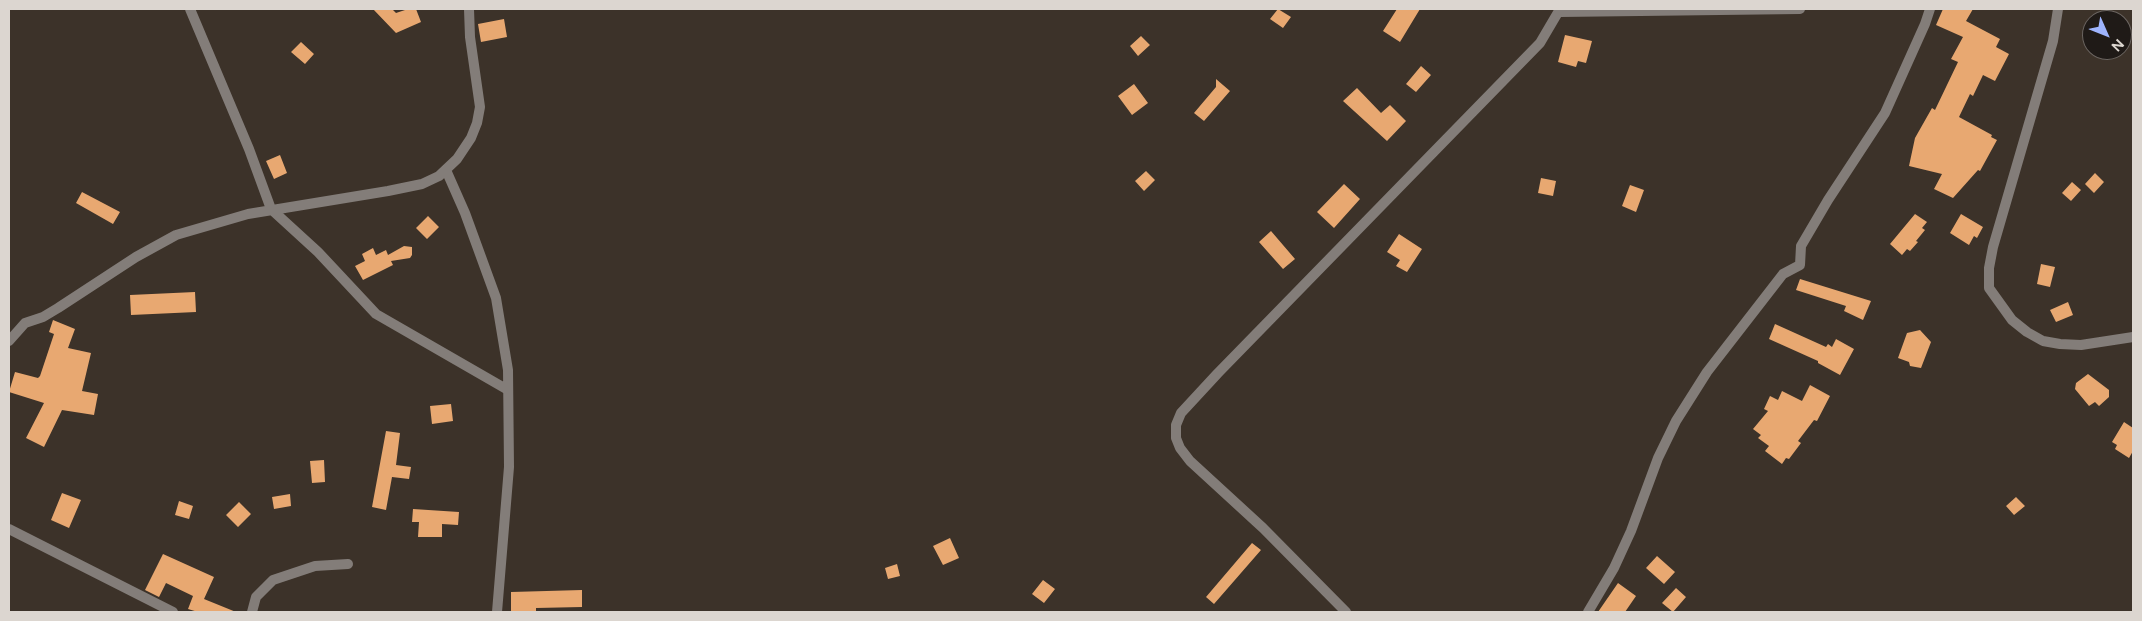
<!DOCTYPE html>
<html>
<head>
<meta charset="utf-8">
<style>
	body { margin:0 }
	#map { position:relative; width:2142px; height:621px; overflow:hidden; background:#3c3229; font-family:Figtree,sans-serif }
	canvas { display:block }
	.frame { position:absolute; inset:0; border:10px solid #dcd6d0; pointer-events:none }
	.north { position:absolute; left:2082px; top:10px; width:50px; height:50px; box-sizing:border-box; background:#1f1a17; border:1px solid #6b6561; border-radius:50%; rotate:134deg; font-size:14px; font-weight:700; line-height:20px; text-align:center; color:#dcd6d0 }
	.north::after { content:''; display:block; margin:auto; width:18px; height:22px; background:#9eb4fd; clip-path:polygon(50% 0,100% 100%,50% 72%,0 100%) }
</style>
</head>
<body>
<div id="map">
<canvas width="2142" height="621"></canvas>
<div class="frame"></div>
<div class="north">N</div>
</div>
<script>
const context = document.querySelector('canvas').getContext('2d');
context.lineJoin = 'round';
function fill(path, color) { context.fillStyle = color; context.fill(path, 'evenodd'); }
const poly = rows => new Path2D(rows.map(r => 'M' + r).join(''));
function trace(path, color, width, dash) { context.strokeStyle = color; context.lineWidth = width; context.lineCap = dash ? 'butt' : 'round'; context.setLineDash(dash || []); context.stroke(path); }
fill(poly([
	[373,9,392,9,396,13,408,9,416,9,421,22,396,33],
	[1278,9,1291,17,1283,28,1270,19],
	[1397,9,1420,9,1400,42,1383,31],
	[1943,9,1973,9,1966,21,2000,39,1996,47,2009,54,1995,81,1983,75,1973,96,1970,94,1959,117,1992,135,1991,137,1997,140,1980,171,1978,170,1953,198,1934,189,1942,174,1909,166,1915,138,1932,108,1935,110,1958,62,1951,59,1963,37,1936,25],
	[504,19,507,37,481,42,478,24],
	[1565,35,1592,41,1586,63,1578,61,1576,67,1558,62],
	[1141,36,1150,45,1138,56,1130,46],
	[301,42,314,54,305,64,291,52],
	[1421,66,1431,75,1416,92,1406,84],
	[1216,79,1230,91,1204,121,1194,113,1216,87],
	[1134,84,1148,103,1132,115,1118,96],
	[1357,88,1381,113,1390,105,1406,121,1387,141,1343,101],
	[280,155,287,173,274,179,266,161],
	[1146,171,1155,180,1144,191,1135,181],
	[2095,173,2104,182,2094,193,2085,184],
	[1541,178,1556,181,1553,196,1538,193],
	[2072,182,2081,190,2071,201,2062,193],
	[1344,184,1360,199,1334,228,1317,212],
	[1630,185,1644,190,1636,212,1622,206],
	[82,192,120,212,113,224,76,203],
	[1915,214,1927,222,1922,228,1925,230,1916,241,1918,242,1910,251,1907,249,1902,255,1890,244],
	[1961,214,1983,227,1977,238,1974,236,1969,245,1950,233],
	[428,216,439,227,427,239,416,228],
	[1271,231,1295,259,1283,269,1259,242],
	[1399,234,1422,249,1407,272,1396,266,1400,260,1387,252],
	[404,246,412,247,412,255,410,258,391,261,393,265,363,280,355,266,365,261,362,254,373,248,376,255,386,250,388,255],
	[2041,264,2055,267,2050,287,2037,284],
	[1800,279,1871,301,1863,320,1844,311,1846,306,1796,290],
	[195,292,196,312,131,315,130,295],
	[2068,302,2073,315,2056,322,2050,310],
	[53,320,75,329,68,348,91,353,82,391,98,394,94,415,62,410,44,447,26,438,44,403,9,392,15,372,38,378,40,376,54,334,49,332],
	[1775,324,1826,347,1828,344,1832,347,1836,339,1854,349,1840,375,1818,363,1818,361,1769,339],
	[1920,330,1931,342,1921,368,1910,366,1909,362,1898,358,1907,333],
	[2088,374,2109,390,2109,397,2099,406,2095,402,2089,406,2075,389,2076,383],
	[1810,385,1830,396,1817,421,1814,420,1798,441,1801,443,1789,459,1786,458,1782,464,1765,451,1769,446,1758,438,1761,435,1753,429,1768,411,1764,409,1770,396,1778,400,1782,391,1802,401],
	[451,404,453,421,432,424,430,406],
	[2124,422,2133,428,2133,451,2129,458,2115,449,2117,445,2112,442],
	[386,431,400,433,396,465,411,467,409,479,392,477,386,510,372,507],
	[324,460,325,482,312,483,310,461],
	[62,493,81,500,69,528,51,520],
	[290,494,291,506,274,509,272,497],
	[2016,497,2025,506,2014,515,2006,506],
	[179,501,193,506,189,519,175,515],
	[239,502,251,514,238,527,226,515],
	[413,509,459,512,458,525,442,524,442,537,418,537,419,522,412,522],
	[950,538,959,558,943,565,933,546],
	[1252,543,1261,550,1214,604,1206,597],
	[163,554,214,577,204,599,236,612,198,612,188,609,193,596,166,583,159,597,145,590],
	[1657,556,1675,572,1664,584,1646,568],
	[897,564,900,576,888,579,885,568],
	[1043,580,1055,589,1044,603,1032,594],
	[1618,583,1636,596,1625,612,1598,612],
	[1676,588,1686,597,1673,612,1662,603],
	[582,590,582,607,536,608,536,612,511,612,511,592]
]), '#e8a871');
trace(poly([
	[190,9,249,149,271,209,318,252,376,314,508,390],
	[2058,9,2053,41,1993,247,1989,268,1989,288,2012,320,2027,332,2043,341,2060,344,2081,345,2133,337],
	[1560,12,1800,9],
	[446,170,465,213,496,298,508,370,509,467,497,612],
	[9,341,25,323,43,317,58,308,136,257,176,235,248,214,388,191,422,184,439,176,457,159,471,138,477,123,480,107,470,37,469,9],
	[9,529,173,612],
	[252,612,256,597,273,580,315,566,348,564],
	[1346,612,1263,528,1190,461,1180,448,1176,438,1176,425,1181,413,1218,373,1540,43,1560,9],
	[1588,612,1614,568,1631,531,1658,458,1676,421,1707,372,1783,274,1800,265,1801,246,1828,200,1885,113,1925,24,1930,9]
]), '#837d79', 10);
</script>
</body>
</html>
